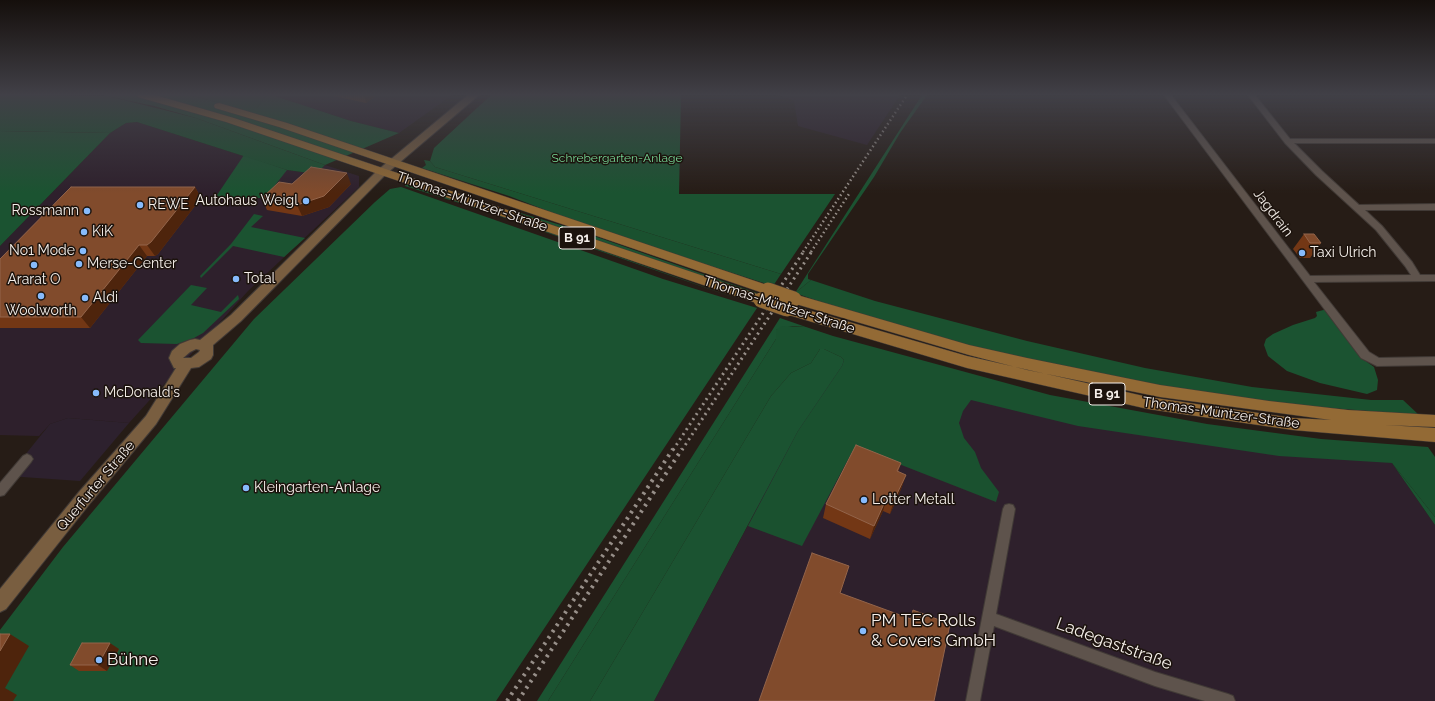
<!DOCTYPE html>
<html>
<head>
<meta charset="utf-8">
<style>
	body { margin:0 }
	canvas { display:block; background:#261c16 }
</style>
</head>
<body>
<canvas width="1435" height="701"></canvas>
<script>
const context = document.querySelector('canvas').getContext('2d');
context.lineJoin = 'round';
function fill(path, color) { context.fillStyle = color; context.fill(path, 'evenodd'); }
const poly = rows => new Path2D(rows.map(r => 'M' + r).join(''));
function trace(path, color, width, dash) { context.strokeStyle = color; context.lineWidth = width; context.lineCap = dash ? 'butt' : 'round'; context.setLineDash(dash || []); context.stroke(path); }
function write(font, color, halo, rows, align = 'center') {
  context.font = font + ' Raleway,sans-serif'; context.lineWidth = 3; context.setLineDash([]); context.textBaseline = 'middle'; context.strokeStyle = halo; context.fillStyle = color; for (const [text, x, y, turn = 0] of rows) {
    context.save(); context.translate(x, y); context.rotate((+turn || 0) * Math.PI / 180); context.textAlign = isNaN(turn) ? turn : align; if (halo) context.strokeText(text, 0, 0); context.fillText(text, 0, 0); context.restore();
  }
}
fill(poly([
	[272,95,452,95,399,133,351,121],
	[778,95,900,95,867,145,798,126,794,101],
	[137,122,287,170,316,174,325,165,359,176,359,187,248,291,129,423,68,418,50,424,39,436,0,435,0,246,110,133,126,123],
	[832,359,1392,463,1435,525,1435,701,654,701,746,529]
]), '#2e202c');
fill(poly([
	[68,418,129,423,80,481,8,476,50,424]
]), '#2d212e');
fill(poly([
	[102,95,189,95,217,102,257,108,266,95,272,95,351,121,399,133,325,165,196,118,154,106],
	[491,95,681,95,679,194,835,194,781,274,435,167,430,161,434,148],
	[922,95,927,95,900,133,874,177,808,274,808,279,811,280,795,293],
	[0,131,110,133,0,246],
	[244,155,287,170,265,198,215,198],
	[405,184,484,209,738,299,482,210,405,186],
	[401,187,663,279,757,308,496,701,0,701,0,630,63,547,254,319,375,202,390,189],
	[507,209,574,229,757,293,755,296,583,237],
	[254,214,263,216,251,227,305,238,284,257,233,246,201,278,200,276,231,244],
	[191,285,207,288,191,305,221,312,238,295,239,299,203,333,194,338,177,344,141,343,138,340],
	[1327,309,1360,357,1374,367,1378,380,1377,390,1367,394,1320,383,1287,371,1268,356,1264,345,1266,339,1273,334,1293,325,1315,318,1317,316,1316,312],
	[780,318,806,327,792,326,776,330,776,339,548,701,537,701],
	[820,349,824,349,841,357,844,360,842,366,798,431,654,701,590,701,771,396,791,373,811,363],
	[1392,463,1435,517,1435,525]
]), '#1b5331');
fill(poly([
	[0,95,108,96,196,118,325,165,316,174,287,170,137,122,126,123,110,133,0,131],
	[189,95,266,95,266,96,257,108,251,111],
	[424,160,430,161,435,167,781,274,773,286,587,226,509,196,422,168,426,165],
	[811,280,875,301,1027,341,1145,368,1252,387,1371,400,1403,400,1419,415,1279,404,1187,391,984,351,888,325,795,293],
	[782,326,806,327,833,336,1050,395,1207,424,1321,439,1428,447,1435,457,1435,517,1392,463,1279,456,1078,426,971,400,963,411,959,423,964,438,975,452,981,468,999,492,996,502,858,448,852,452,802,546,748,526,798,431,842,366,844,360,841,357,824,349,820,349,811,363,791,373,771,396,590,701,548,701,776,339,776,330]
]), '#1a512f');
const street = poly([
	[1164,95,1171,95,1310,276,1411,275,1405,266,1376,230,1316,175,1285,143,1248,95,1255,95,1290,139,1435,139,1435,143,1294,143,1322,171,1359,205,1435,204,1435,210,1365,210,1382,226,1412,262,1420,275,1435,275,1435,281,1314,282,1369,352,1379,358,1435,357,1435,365,1377,366,1361,358,1164,95],
	[27,454,31,456,33,459,31,462,4,495,0,496,0,483,23,456,27,454],
	[1009,504,1013,505,1015,509,996,614,1155,672,1228,694,1233,696,1235,701,1205,701,1155,686,994,626,980,701,966,701,1003,509,1005,505,1009,504]
]);
const secondary = poly([
	[468,95,479,95,386,174,241,321,213,345,213,355,211,359,199,367,191,368,156,424,91,502,6,609,0,612,0,589,79,492,146,416,176,368,174,368,169,358,172,351,180,344,190,340,195,339,200,340,231,315,378,170,468,95],
	[196,349,200,350,199,352,191,358,183,358,190,352,196,349]
]);
const primary = poly([
	[137,95,155,95,234,118,766,297,768,300,766,303,761,305,756,303,226,122,138,97,137,95],
	[219,103,287,123,773,287,775,290,773,293,768,295,763,293,279,127,215,108,214,106,215,104,219,103],
	[794,294,969,345,1027,358,1160,385,1269,401,1348,410,1435,415,1435,427,1385,425,1435,428,1435,442,1293,430,1148,409,967,368,782,313,780,309,782,305,787,304,967,356,1148,397,1293,418,1331,420,1160,397,1027,370,969,355,789,302,787,299,789,296,794,294]
]);
trace(street, '#413a36', 2);
trace(secondary, '#413a36', 2);
trace(primary, '#413a36', 1);
fill(street, '#5e534c');
fill(secondary, '#795e40');
fill(primary, '#936a35');
trace(poly([
	[803,252,907,95],
	[811,252,849,194]
]), '#978f89', 2.5, [1.5, 3]);
trace(poly([
	[673,450,804,251],
	[682,450,812,251]
]), '#978f89', 3, [2, 4]);
trace(poly([
	[507,701,673,449],
	[518,701,682,449]
]), '#978f89', 4, [2.5, 5]);
const primaryBridge = poly([
	[768,290,794,299],
	[761,300,787,309]
]);
trace(primaryBridge, '#413a36', 16, []);
trace(primaryBridge, '#936a35', 15);
fill(poly([
	[329,95,377,95,366,103],
	[292,184,351,184,329,207,302,216,267,210,262,198],
	[195,187,201,198,158,254,155,256,147,256,90,328,0,328,0,259],
	[1304,234,1321,243,1310,258,1300,258,1293,249],
	[901,463,898,472,906,475,901,489,890,514,883,511,870,539,823,518,826,504],
	[119,649,107,671,79,671,70,665]
]), '#733715');
fill(poly([
	[364,95,377,95,366,103],
	[347,173,351,184,329,207,302,216,297,205],
	[195,187,201,198,158,254,155,256,147,245],
	[139,245,147,256,90,328,81,317],
	[906,475,901,489,890,514,894,500],
	[887,497,883,511,870,539,874,526],
	[849,566,846,576,838,602,840,593],
	[10,634,29,646,5,688,17,695,13,701,0,701,0,651],
	[110,643,119,649,107,671,98,665]
]), '#4e240c');
const building = poly([
	[311,167,347,173,324,196,297,205,262,198,279,182,292,184,311,167],
	[71,187,195,187,151,242,147,245,139,245,81,317,0,317,0,259,71,187],
	[1304,234,1314,234,1321,243,1310,243,1304,234],
	[856,445,901,463,897,471,906,475,894,500,887,497,874,526,826,504,856,445],
	[812,553,849,566,840,593,911,619,913,610,950,624,934,701,759,701,812,553],
	[0,634,10,634,0,651,0,634],
	[82,643,110,643,98,665,70,665,82,643]
]);
fill(building, '#814b2c');
trace(building, '#93644a', 1);
const sky = context.createLinearGradient(0, 0, 0, 193);
sky.addColorStop(0, '#150f0c');
sky.addColorStop(0.49, '#414047');
sky.addColorStop(1, '#41404700');
context.fillStyle = sky;
context.fillRect(0, 0, 1435, 193);
for (const [x, y, r, color] of [
	[306,201,4,"#87bbfc"],
	[140,205,4,"#87bbfc"],
	[87,211,4,"#87bbfc"],
	[84,232,4,"#87bbfc"],
	[83,251,4,"#87bbfc"],
	[1302,253,4,"#87bbfc"],
	[79,264,4,"#87bbfc"],
	[34,265,4,"#87bbfc"],
	[236,279,4,"#87bbfc"],
	[41,296,4,"#87bbfc"],
	[85,298,4,"#87bbfc"],
	[96,393,4,"#87bbfc"],
	[246,488,4,"#87bbfc"],
	[864,500,4,"#87bbfc"],
	[863,631,4,"#87bbfc"],
	[99,660,4,"#87bbfc"]
]) { const dot = new Path2D(); dot.arc(x, y, r, 0, 2 * Math.PI); context.fillStyle = color; context.fill(dot); trace(dot, '#1c130d', 1.5); }
write('12px', '#75d796', '#1c130d', [
	["Schrebergarten-Anlage",617,158]
]);
for (const [x, y, w] of [
	[577,238,36],
	[1107,394,36]
]) { const box = new Path2D(); box.roundRect(x - w / 2, y - 11, w, 22, 3); context.fillStyle = '#1c130d'; context.fill(box); trace(box, '#f5efea', 1); }
write('bold 13px', '#f5efea', null, [
	["B 91",577,238],
	["B 91",1107,394]
]);
write('14px', '#f5efea', '#1c130d', [
	["Autohaus Weigl",298,201,"right"],
	["REWE",148,205],
	["Rossmann",79,211,"right"],
	["KiK",92,232],
	["No1 Mode",75,251,"right"],
	["Taxi Ulrich",1310,253],
	["Merse-Center",87,264],
	["Total",244,279],
	["Ararat O",34,280,"center"],
	["Aldi",93,298],
	["Woolworth",41,311,"center"],
	["McDonald's",104,393],
	["Kleingarten-Anlage",254,488],
	["Lotter Metall",872,500]
], 'left');
write('14px', '#f5efea', '#1c130d', [
	["Thomas-Müntzer-Straße",472,202,19],
	["Jagdrain",1273,213,53],
	["Thomas-Müntzer-Straße",779,305,18],
	["Thomas-Müntzer-Straße",1221,413,8],
	["Querfurter Straße",96,486,-50]
]);
write('17px', '#f5efea', '#1c130d', [
	["PM TEC Rolls",871,621],
	["& Covers GmbH",871,641],
	["Bühne",107,660]
], 'left');
write('17px', '#f5efea', '#1c130d', [
	["Ladegaststraße",1114,644,20]
]);
</script>
</body>
</html>
